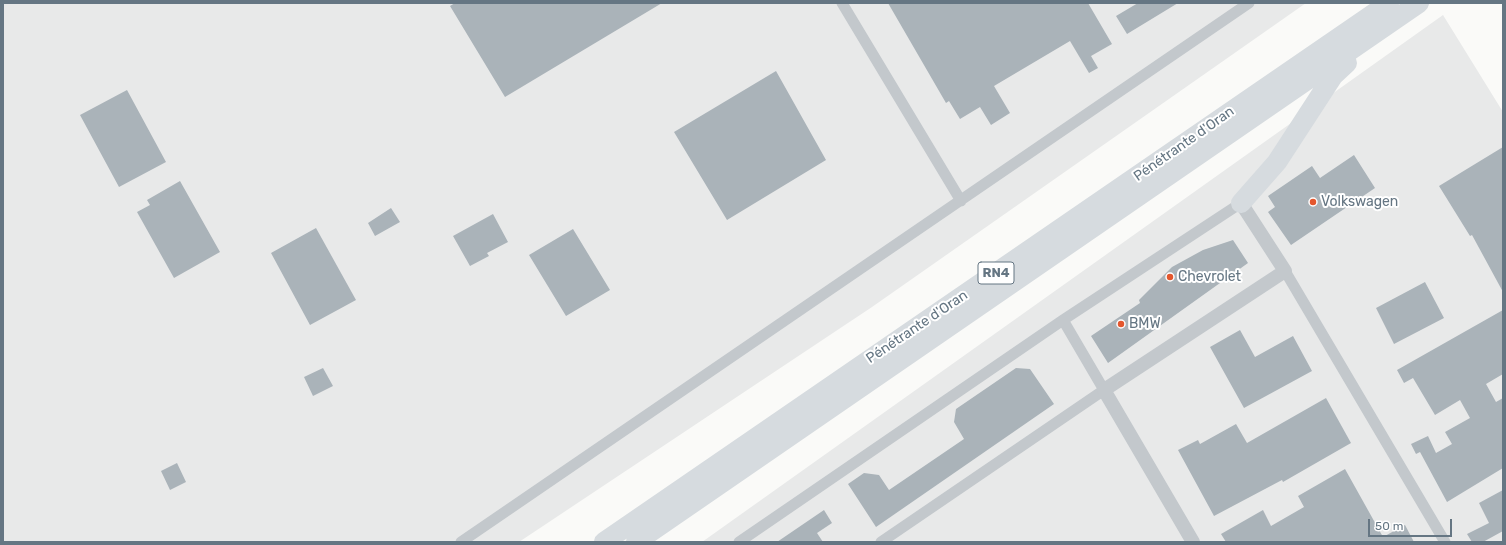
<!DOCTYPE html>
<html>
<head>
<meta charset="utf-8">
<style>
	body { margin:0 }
	#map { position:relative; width:1506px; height:545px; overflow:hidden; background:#fafaf8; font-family:Rubik,sans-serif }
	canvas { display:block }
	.frame { position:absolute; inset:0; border:4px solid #657683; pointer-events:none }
	.scale { position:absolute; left:1368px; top:519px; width:84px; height:18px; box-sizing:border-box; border:2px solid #657683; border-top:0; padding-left:5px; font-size:12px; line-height:14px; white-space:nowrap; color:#657683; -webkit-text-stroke:3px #fff; paint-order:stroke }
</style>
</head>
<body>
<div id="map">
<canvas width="1506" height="545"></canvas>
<div class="frame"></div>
<div class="scale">50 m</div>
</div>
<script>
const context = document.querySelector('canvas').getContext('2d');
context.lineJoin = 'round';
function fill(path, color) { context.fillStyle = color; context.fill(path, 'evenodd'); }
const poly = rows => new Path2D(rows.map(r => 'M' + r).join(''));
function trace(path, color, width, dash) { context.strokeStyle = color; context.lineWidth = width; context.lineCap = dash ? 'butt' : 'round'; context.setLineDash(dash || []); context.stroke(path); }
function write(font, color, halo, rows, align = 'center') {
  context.font = font + ' Rubik,sans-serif'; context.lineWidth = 4; context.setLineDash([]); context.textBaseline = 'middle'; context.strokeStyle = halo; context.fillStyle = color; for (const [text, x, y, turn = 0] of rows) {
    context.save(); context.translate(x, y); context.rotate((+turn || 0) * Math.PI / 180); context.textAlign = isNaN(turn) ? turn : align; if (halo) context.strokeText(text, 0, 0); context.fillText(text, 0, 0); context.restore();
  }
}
fill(poly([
	[3,3,1306,3,872,307,519,542,3,542],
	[1443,15,1503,112,1503,542,702,542]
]), '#e8e9e9');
fill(poly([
	[455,3,662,3,505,97,450,6],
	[888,3,1088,3,1112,44,1091,56,1098,68,1089,73,1070,41,994,86,1010,113,991,125,980,107,960,119,949,101,946,103],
	[1138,3,1178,3,1127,34,1116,16],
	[776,71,826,160,727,220,674,132],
	[127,90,166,162,119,187,80,115],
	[1503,147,1503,292,1472,235,1470,236,1439,186],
	[1354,155,1375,188,1291,245,1268,212,1275,207,1268,196,1312,166,1320,178],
	[180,181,220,252,174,278,137,212,150,205,147,200],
	[391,208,400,222,375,236,368,223],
	[493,214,508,242,487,253,489,256,470,266,453,236],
	[316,228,356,300,310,325,271,253],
	[573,229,610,290,566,316,529,255],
	[1233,240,1248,263,1108,363,1091,336,1140,303,1139,300,1172,267,1203,250],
	[1425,282,1444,318,1394,344,1376,308],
	[1503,310,1503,374,1486,384,1496,402,1503,398,1503,468,1447,502,1420,452,1416,454,1411,444,1428,436,1436,453,1452,444,1445,432,1470,418,1460,400,1435,415,1413,378,1404,383,1397,370],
	[1240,330,1255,357,1293,336,1312,371,1244,408,1210,347],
	[323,368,333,386,313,396,304,377],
	[1016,368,1030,369,1054,404,876,527,848,484,864,473,879,475,889,490,964,439,954,422,956,409],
	[1326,398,1351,443,1283,482,1282,480,1214,516,1178,450,1198,440,1200,444,1236,424,1247,443],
	[177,463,186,482,170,490,161,471],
	[1345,469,1383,537,1405,525,1414,542,1226,542,1221,534,1263,510,1271,526,1304,507,1298,496],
	[1503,490,1503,531,1483,542,1472,542,1467,534,1489,523,1479,503],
	[824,510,832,523,817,533,823,542,777,542]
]), '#aab3b9');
trace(poly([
	[842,3,961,201],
	[1285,271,1445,542],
	[461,542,1249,3],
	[739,542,1063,320,1241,203],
	[881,542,1104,390,1063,320]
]), '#c3c8cc', 11);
trace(poly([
	[1193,542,1104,390,1285,271,1241,203]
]), '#c3c8cc', 14);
trace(poly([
	[1241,203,1277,162,1333,76,1347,63],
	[604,542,1389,3],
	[636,542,1419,3]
]), '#d6dbdf', 20);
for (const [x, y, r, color] of [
	[1313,202,4,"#e4572e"],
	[1170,277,4,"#e4572e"],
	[1121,324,4,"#e4572e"]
]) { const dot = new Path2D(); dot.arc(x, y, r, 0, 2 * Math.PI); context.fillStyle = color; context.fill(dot); trace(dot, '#fff', 1.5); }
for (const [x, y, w] of [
	[996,273,36]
]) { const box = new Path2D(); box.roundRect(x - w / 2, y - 11, w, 22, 3); context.fillStyle = '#fff'; context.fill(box); trace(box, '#657683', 1); }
write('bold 13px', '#657683', null, [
	["RN4",996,273]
]);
write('14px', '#657683', '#fff', [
	["Pénétrante d'Oran",1184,144,-35],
	["Pénétrante d'Oran",917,327,-34]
]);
write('14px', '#657683', '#fff', [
	["Volkswagen",1321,202],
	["Chevrolet",1178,277],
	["BMW",1129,324]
], 'left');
</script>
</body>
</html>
